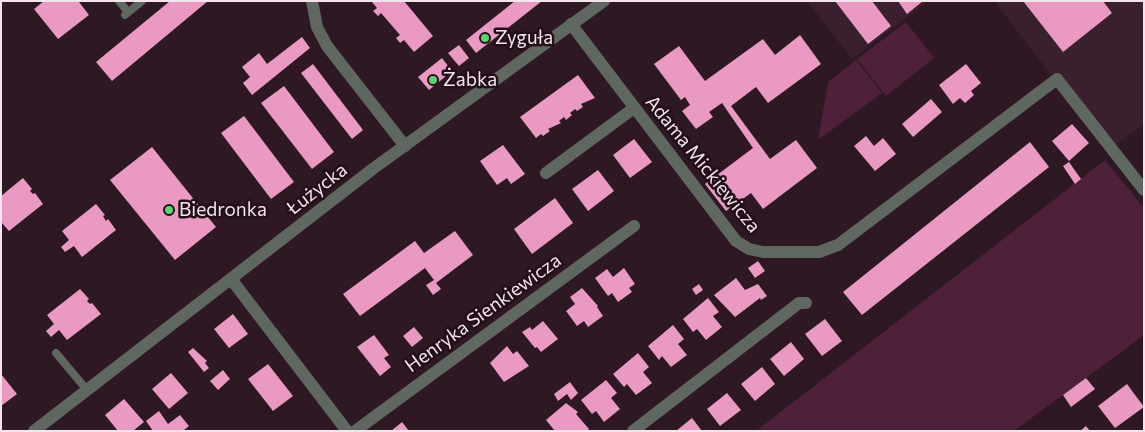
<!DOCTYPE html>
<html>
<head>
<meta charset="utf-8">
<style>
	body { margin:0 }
	#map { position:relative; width:1145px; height:432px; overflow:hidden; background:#2d1823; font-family:Commissioner,sans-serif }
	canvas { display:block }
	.frame { position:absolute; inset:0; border:2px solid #f3e5eb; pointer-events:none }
</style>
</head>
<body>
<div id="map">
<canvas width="1145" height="432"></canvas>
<div class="frame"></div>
</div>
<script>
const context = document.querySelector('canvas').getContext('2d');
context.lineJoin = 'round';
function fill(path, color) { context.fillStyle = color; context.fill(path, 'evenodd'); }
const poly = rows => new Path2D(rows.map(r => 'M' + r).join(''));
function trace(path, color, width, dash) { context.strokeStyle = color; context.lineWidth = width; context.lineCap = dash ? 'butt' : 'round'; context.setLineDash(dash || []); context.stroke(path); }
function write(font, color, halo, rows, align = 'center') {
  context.font = font + ' Commissioner,sans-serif'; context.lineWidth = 5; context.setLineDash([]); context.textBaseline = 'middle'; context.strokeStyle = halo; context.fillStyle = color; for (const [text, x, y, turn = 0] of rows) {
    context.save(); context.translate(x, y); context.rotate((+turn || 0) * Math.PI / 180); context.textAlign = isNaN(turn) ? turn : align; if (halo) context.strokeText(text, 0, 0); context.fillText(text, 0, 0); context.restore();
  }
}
fill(poly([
	[807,1,928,1,852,59],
	[994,1,1144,1,1144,124,1109,150]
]), '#3a202e');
fill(poly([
	[906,22,934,58,886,96,857,59],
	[856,60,882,93,818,140,828,82],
	[1105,160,1144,208,1144,335,1014,431,756,431]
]), '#4e203a');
fill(poly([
	[44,1,79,2,89,15,58,39,34,9],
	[170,1,208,1,112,81,96,62],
	[371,1,404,1,433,36,414,52,404,40,400,43,396,38,400,35,381,13,378,16,373,11,377,8],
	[515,1,542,1,476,53,466,40],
	[835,1,872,1,891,26,868,44],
	[898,1,923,1,907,14],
	[1023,1,1103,1,1112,13,1063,52],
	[800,35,821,64,768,103,756,87,731,106,770,159,796,140,817,168,763,209,751,193,726,211,705,184,753,148,722,103,709,112,713,117,696,129,682,111,690,105,685,97,681,100,654,64,679,46,705,81,763,39,775,55],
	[302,37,310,48,252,95,243,83,250,77,242,67,259,53,267,64],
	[459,45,469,58,459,66,448,53],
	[442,58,452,71,429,90,418,77],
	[313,64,363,130,352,139,301,73],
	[966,64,981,83,971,91,974,95,965,103,960,98,953,104,939,85],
	[578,75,595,98,581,104,583,107,577,111,575,109,570,113,572,115,566,120,564,117,559,121,561,123,548,129,550,131,543,136,541,134,536,138,520,117],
	[284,86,334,152,312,169,261,103],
	[931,99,942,112,913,137,902,124],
	[244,116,294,182,271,199,221,133],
	[1072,124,1089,143,1069,161,1052,141],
	[866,136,874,146,883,138,896,154,875,171,854,146],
	[634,139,652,162,630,178,613,155],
	[1030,142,1049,167,862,315,843,292],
	[503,145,525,174,511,184,507,178,497,185,480,161],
	[152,147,216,227,175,260,110,180],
	[1069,162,1081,179,1075,184,1063,166],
	[598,170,614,191,588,211,572,189],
	[23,178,32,189,30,191,33,194,35,193,43,204,9,231,1,222,1,196],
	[555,198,573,223,532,254,514,229],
	[96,204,105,215,103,216,106,221,108,219,116,230,82,257,74,246,65,252,61,247,69,240,62,231],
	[455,231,473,255,436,283,441,289,433,295,426,285,434,280,425,268,360,316,343,294,415,241,424,253],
	[758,261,765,271,755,278,748,268],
	[624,268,635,284,629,288,632,292,618,302,612,293,608,296,595,278,607,269,613,277],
	[736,278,745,290,758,284,767,296,761,300,760,298,735,317,714,295],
	[699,284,703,290,696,295,692,289],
	[582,288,598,306,597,307,603,316,588,327,584,321,577,326,566,311,575,304,570,297],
	[80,289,89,299,87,301,90,304,92,303,101,314,67,340,59,330,51,337,46,331,54,324,47,315],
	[708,298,719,312,713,316,722,327,706,340,697,329,693,332,683,319],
	[233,314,248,334,229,348,214,329],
	[825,319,842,341,822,356,805,334],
	[543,321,558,339,541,352,537,347,535,348,522,332,530,327,532,330],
	[673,325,684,339,678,344,687,355,671,367,662,356,659,360,648,346],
	[414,327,423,338,412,347,403,336],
	[374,335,389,355,384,358,391,367,380,376,357,347],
	[791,342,804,359,784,376,770,359],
	[507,346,513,354,517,351,529,366,504,382,490,363],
	[193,348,207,361,205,363,209,368,204,372,188,352],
	[638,353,649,367,643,372,652,383,636,395,627,384,624,387,613,374],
	[268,364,293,396,273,411,248,379],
	[762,367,775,384,755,401,741,384],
	[223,370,230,379,218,390,210,381],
	[171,373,188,393,169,409,152,389],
	[1,374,17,394,1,406],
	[1086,378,1095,389,1071,407,1063,395],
	[606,380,617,393,611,398,620,409,604,422,596,411,592,414,581,400],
	[570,382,578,393,571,400,567,394,558,401,554,394],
	[1127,384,1144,407,1115,428,1098,406],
	[727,393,741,410,720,426,707,409],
	[124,399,144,422,133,431,118,431,105,415],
	[566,403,578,412,576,414,589,429,587,431,555,431,546,420],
	[159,411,168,424,180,415,189,426,183,431,153,431,146,421],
	[692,418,702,431,676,431],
	[402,422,409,431,391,431],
	[1086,426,1090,431,1080,431]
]), '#e999c2');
trace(poly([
	[119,1,128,12],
	[125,15,142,1],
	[56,353,87,390]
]), '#5f6860', 8);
trace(poly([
	[312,1,317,27,327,46,405,146],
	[571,24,736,241,749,249,763,252,819,252,838,245,1057,79,1144,190],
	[546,173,634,108],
	[231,279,347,431],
	[355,431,634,226],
	[633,431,799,303,806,303]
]), '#5f6860', 12);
trace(poly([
	[34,431,374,168,604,1]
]), '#5f6860', 12);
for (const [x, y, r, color] of [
	[485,38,5,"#5ad56e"],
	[433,80,5,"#5ad56e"],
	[169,210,5,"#5ad56e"]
]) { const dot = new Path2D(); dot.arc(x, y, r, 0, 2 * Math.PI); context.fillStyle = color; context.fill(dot); trace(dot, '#220f19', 2); }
write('19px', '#f3e5eb', '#220f19', [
	["Zyguła",495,38],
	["Żabka",443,80],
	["Biedronka",179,210]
], 'left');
write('19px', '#f3e5eb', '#220f19', [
	["Adama Mickiewicza",703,164,51],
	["Łużycka",317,189,-38],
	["Henryka Sienkiewicza",483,313,-36]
]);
</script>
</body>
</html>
